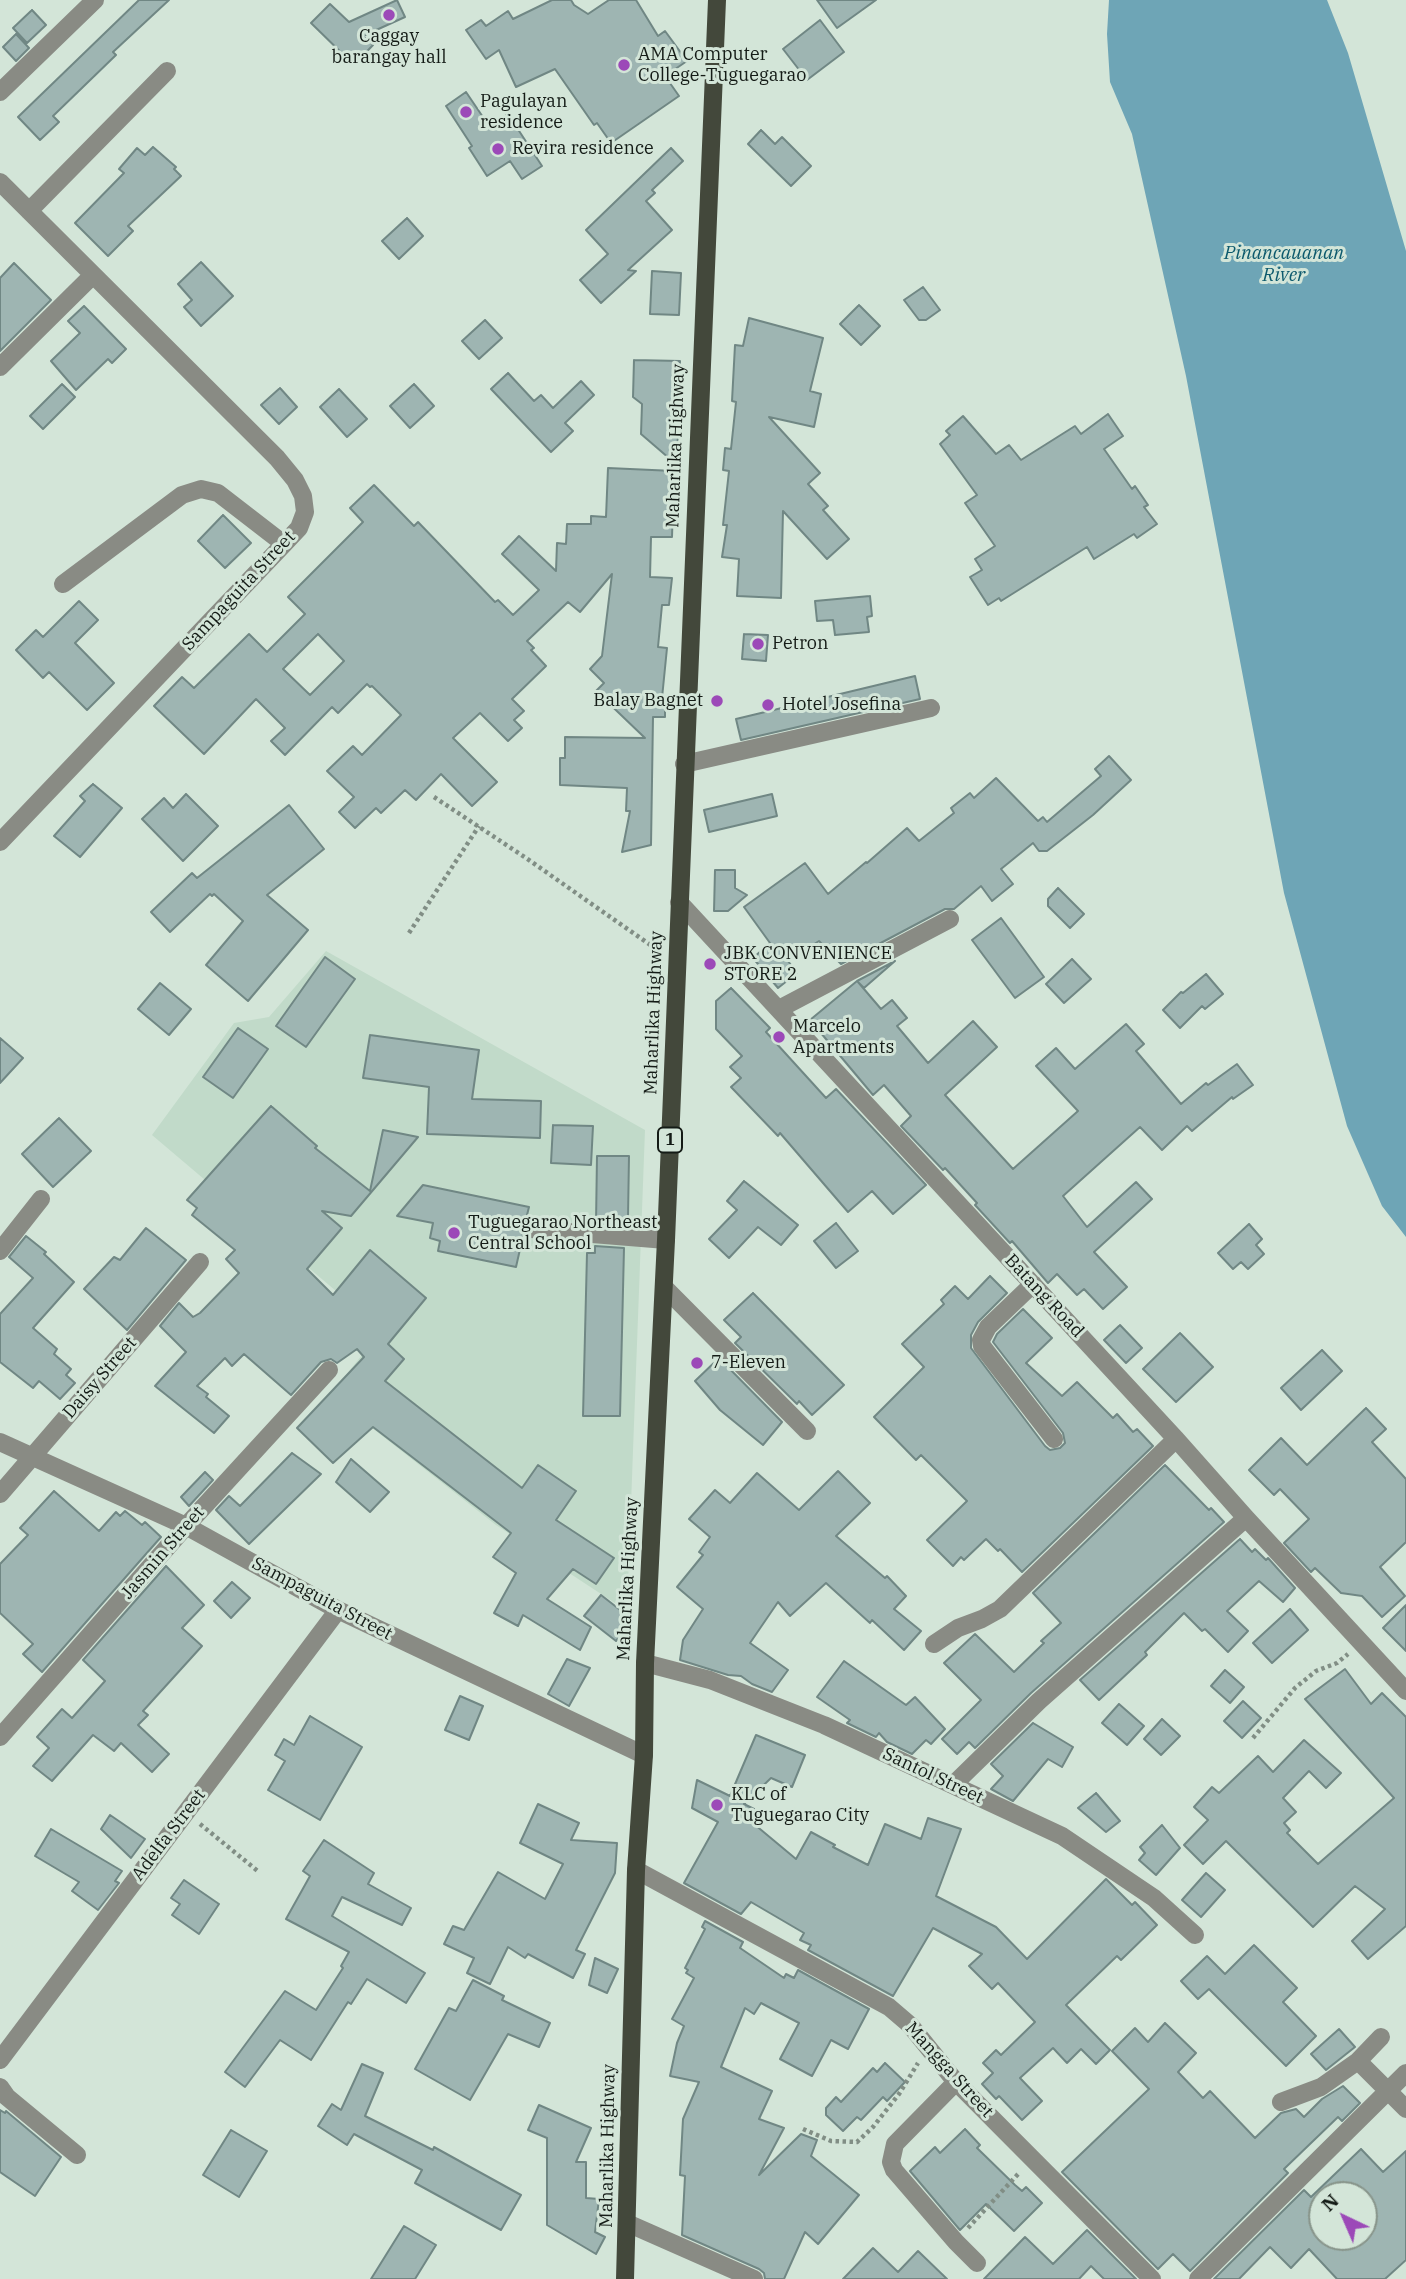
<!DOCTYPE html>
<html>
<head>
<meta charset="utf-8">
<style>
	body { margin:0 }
	#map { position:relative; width:1406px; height:2279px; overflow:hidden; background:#d3e5d8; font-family:"IBM Plex Serif",serif }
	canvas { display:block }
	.north { position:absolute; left:1308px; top:2181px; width:70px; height:70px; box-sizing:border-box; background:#d3e5d8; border:2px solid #87948a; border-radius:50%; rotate:316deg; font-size:19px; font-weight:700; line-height:28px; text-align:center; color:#141b16 }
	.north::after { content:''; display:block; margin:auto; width:24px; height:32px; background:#9c49b8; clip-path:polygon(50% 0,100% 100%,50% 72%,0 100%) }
</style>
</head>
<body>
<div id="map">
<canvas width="1406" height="2279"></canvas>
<div class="north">N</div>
</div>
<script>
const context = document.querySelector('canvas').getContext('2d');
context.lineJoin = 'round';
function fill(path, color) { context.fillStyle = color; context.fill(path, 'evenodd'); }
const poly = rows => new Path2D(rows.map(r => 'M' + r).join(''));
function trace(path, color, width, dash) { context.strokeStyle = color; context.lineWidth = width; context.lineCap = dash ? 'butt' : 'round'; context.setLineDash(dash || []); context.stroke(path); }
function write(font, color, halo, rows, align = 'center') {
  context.font = font + ' "IBM Plex Serif",serif'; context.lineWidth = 6; context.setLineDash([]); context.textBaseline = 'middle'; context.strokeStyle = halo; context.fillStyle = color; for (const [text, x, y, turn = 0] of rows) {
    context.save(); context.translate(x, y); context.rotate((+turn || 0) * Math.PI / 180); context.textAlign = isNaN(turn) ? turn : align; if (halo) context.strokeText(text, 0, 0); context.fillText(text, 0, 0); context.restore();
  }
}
fill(poly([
	[326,951,645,1130,627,1611,496,1525,330,1395,382,1330,152,1135,234,1023,269,1017]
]), '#c1dac9');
fill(poly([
	[1109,0,1327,0,1348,53,1406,251,1406,1237,1382,1206,1347,1126,1284,893,1186,376,1132,134,1110,82,1107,34]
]), '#6ea5b6');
const building = poly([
	[139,0,169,0,113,52,116,55,53,116,59,122,40,140,18,117,139,0],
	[397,0,405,17,363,36,373,45,354,65,311,23,330,4,349,22,397,0],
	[552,0,571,0,574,5,588,14,609,0,636,0,658,36,665,31,687,61,665,76,679,96,611,143,597,123,594,125,555,69,516,87,499,50,486,59,466,30,481,20,486,26,508,11,513,19,552,0],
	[817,0,876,0,837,28,817,0],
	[32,10,46,25,27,43,13,28,32,10],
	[820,20,844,52,807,80,783,49,820,20],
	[16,34,29,48,16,61,3,47,16,34],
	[466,92,489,126,508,114,542,166,522,179,510,161,487,176,469,148,472,146,446,106,466,92],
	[761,130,775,144,782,137,811,166,791,186,748,144,761,130],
	[153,147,176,167,174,169,181,176,128,226,133,231,108,256,75,223,124,173,119,169,137,148,145,155,153,147],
	[671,148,683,161,652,190,655,193,646,201,672,230,628,270,636,271,601,303,580,280,608,254,586,230,671,148],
	[407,218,423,236,399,259,382,241,407,218],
	[201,262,233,296,201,326,184,307,192,300,178,284,201,262],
	[14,263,51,300,0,351,0,278,14,263],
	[652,271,681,273,679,315,650,314,652,271],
	[923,287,940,310,926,320,919,320,904,300,923,287],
	[859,305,880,326,861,345,840,324,859,305],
	[84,306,126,349,112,363,108,359,76,390,51,361,80,333,68,321,84,306],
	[749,318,823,338,810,391,821,394,814,427,769,417,820,473,808,484,828,506,823,510,849,539,827,559,783,511,781,598,737,596,739,559,722,557,727,525,723,525,729,471,723,470,725,448,731,449,736,402,732,401,735,345,743,346,749,318],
	[485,320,502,338,479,359,462,341,485,320],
	[634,360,680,361,677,465,641,434,642,404,633,397,634,360],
	[508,373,534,401,541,395,553,408,581,381,594,395,565,423,573,431,551,452,491,389,508,373],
	[62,384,75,397,43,429,30,416,62,384],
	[414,384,434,406,410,428,390,406,414,384],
	[280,388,297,407,279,424,261,405,280,388],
	[339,389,367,419,347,437,320,407,339,389],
	[1108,414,1123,436,1104,449,1132,489,1135,486,1148,505,1144,507,1157,524,1137,538,1134,534,1094,559,1087,547,1001,601,999,598,988,605,970,577,982,570,975,559,995,546,965,503,977,495,940,444,950,435,946,431,963,416,996,454,1009,445,1021,460,1075,426,1081,434,1108,414],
	[608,468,674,471,672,537,651,537,650,577,672,578,669,605,662,605,658,647,667,648,662,698,665,698,665,717,653,717,651,845,622,852,630,811,626,811,627,788,560,785,560,758,565,758,565,737,645,738,596,691,604,683,590,669,602,656,612,574,580,612,568,602,527,641,534,648,531,650,546,666,512,699,524,711,514,720,522,728,508,741,480,713,453,738,497,782,472,806,441,774,416,800,405,790,381,813,376,808,355,828,339,812,354,797,327,771,353,746,362,755,401,715,372,686,370,687,367,684,338,713,332,707,285,755,271,741,285,728,256,699,204,754,154,706,182,677,194,688,249,634,267,652,305,614,288,597,363,522,350,508,374,485,414,526,418,522,495,602,498,600,513,615,539,590,502,554,519,536,556,571,557,543,566,544,567,524,591,524,591,516,606,517,608,468],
	[318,634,344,661,310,695,283,669,318,634],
	[223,515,251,543,225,568,198,541,223,515],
	[870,596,872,616,867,617,869,632,835,635,833,620,817,621,815,601,870,596],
	[79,601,98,620,75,643,114,683,87,710,49,672,43,678,16,650,36,630,43,637,79,601],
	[744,634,768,635,766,661,742,659,744,634],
	[915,676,920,699,741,740,736,719,915,676],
	[1109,756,1131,780,1093,815,1047,851,1039,851,1033,843,1001,869,1013,884,992,901,981,886,954,909,945,909,841,964,819,941,788,961,797,973,778,988,753,958,770,943,744,907,805,863,828,894,866,862,867,863,907,828,919,841,954,813,951,808,970,793,974,798,996,778,1038,821,1043,817,1047,822,1101,776,1095,769,1109,756],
	[93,784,122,808,80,857,54,836,85,801,80,796,93,784],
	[186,794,218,826,183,861,142,819,164,798,173,808,186,794],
	[772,794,777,816,709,832,704,810,772,794],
	[289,805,324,849,267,895,308,930,248,1001,206,965,243,921,214,894,212,896,210,894,170,932,151,912,192,873,197,878,289,805],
	[715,870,735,870,735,888,747,895,728,911,714,911,715,870],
	[1058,888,1084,914,1070,928,1048,906,1048,899,1058,888],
	[1001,918,1044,977,1015,998,972,940,1001,918],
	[325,957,355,979,306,1047,276,1026,325,957],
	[1072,959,1091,979,1064,1003,1046,984,1072,959],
	[895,961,864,988,858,982,881,1009,892,1000,907,1018,897,1026,928,1063,973,1021,997,1047,945,1095,1013,1169,1078,1111,1036,1066,1056,1048,1075,1069,1126,1024,1144,1044,1136,1051,1181,1104,1206,1083,1208,1085,1237,1064,1253,1085,1233,1099,1232,1097,1192,1131,1187,1126,1162,1150,1140,1127,1063,1196,1087,1227,1136,1182,1152,1199,1094,1252,1127,1287,1103,1309,1084,1289,1077,1295,1057,1274,1048,1283,1012,1241,1010,1243,975,1205,977,1203,945,1168,943,1170,901,1126,911,1116,884,1085,873,1095,810,1020,857,981,895,961],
	[1206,974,1223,994,1205,1009,1202,1006,1180,1028,1163,1010,1181,992,1183,993,1206,974],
	[160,983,191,1009,169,1035,138,1009,160,983],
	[731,988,770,1028,766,1032,826,1098,836,1089,926,1185,893,1214,872,1191,848,1212,780,1133,778,1136,731,1087,741,1078,730,1067,742,1056,716,1029,716,1001,731,988],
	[238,1028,268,1049,233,1098,203,1077,238,1028],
	[370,1035,479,1050,472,1099,541,1101,540,1138,427,1134,429,1087,363,1078,370,1035],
	[0,1038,23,1058,0,1083,0,1038],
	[271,1106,317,1146,315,1148,370,1191,383,1130,418,1137,351,1216,322,1211,342,1228,307,1269,333,1295,370,1250,426,1298,388,1344,404,1359,385,1381,522,1488,538,1465,576,1491,556,1520,614,1558,596,1584,573,1569,547,1599,591,1627,580,1650,523,1615,518,1626,494,1613,516,1573,493,1557,511,1533,373,1427,333,1463,297,1428,364,1357,357,1349,337,1363,331,1359,321,1362,291,1395,244,1354,232,1366,225,1358,197,1386,208,1394,206,1397,229,1416,214,1433,155,1386,186,1352,160,1326,179,1303,193,1317,200,1313,239,1273,226,1259,235,1250,192,1215,197,1208,187,1200,271,1106],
	[59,1118,91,1151,53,1187,22,1154,59,1118],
	[553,1125,593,1126,591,1165,551,1163,553,1125],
	[597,1156,629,1156,628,1218,624,1218,624,1225,596,1223,597,1156],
	[744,1181,798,1225,781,1245,758,1227,729,1258,709,1239,737,1210,727,1201,744,1181],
	[423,1185,529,1207,526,1219,520,1227,523,1236,516,1267,438,1251,440,1241,430,1238,433,1223,397,1216,423,1185],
	[836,1223,858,1251,836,1268,814,1241,836,1223],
	[1249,1224,1262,1239,1256,1245,1264,1254,1248,1269,1241,1262,1233,1269,1218,1253,1249,1224],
	[146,1228,186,1260,127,1330,84,1289,114,1257,120,1260,146,1228],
	[26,1236,46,1252,44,1254,74,1282,33,1328,57,1349,54,1354,71,1369,66,1375,75,1383,60,1399,39,1381,33,1388,0,1362,0,1314,33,1278,9,1257,26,1236],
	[595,1246,624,1248,620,1416,583,1416,587,1253,595,1253,595,1246],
	[990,1276,1007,1293,978,1322,971,1335,971,1348,1045,1446,1050,1450,1060,1448,1065,1443,1063,1433,993,1342,997,1334,1023,1309,1052,1338,1026,1363,1062,1396,1077,1382,1113,1418,1117,1414,1133,1432,1137,1429,1153,1446,1022,1572,1000,1549,998,1551,986,1539,964,1560,961,1557,953,1566,927,1540,967,1501,921,1455,916,1460,874,1417,924,1367,902,1344,944,1304,941,1300,955,1286,968,1299,990,1276],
	[753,1293,844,1385,812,1415,799,1401,797,1404,735,1343,741,1337,724,1320,753,1293],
	[1120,1325,1142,1348,1126,1363,1104,1340,1120,1325],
	[1180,1333,1213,1367,1176,1402,1143,1369,1180,1333],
	[1322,1350,1342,1371,1301,1410,1281,1388,1322,1350],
	[719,1358,782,1422,763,1445,720,1410,695,1381,719,1358],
	[1366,1408,1386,1429,1372,1442,1406,1479,1406,1542,1380,1567,1405,1596,1382,1617,1362,1596,1341,1593,1315,1568,1311,1572,1284,1543,1309,1519,1280,1489,1274,1495,1249,1470,1281,1438,1307,1465,1366,1408],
	[292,1453,321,1474,249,1544,216,1510,229,1496,240,1506,292,1453],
	[351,1459,389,1492,370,1512,336,1482,351,1459],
	[1165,1465,1209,1510,1211,1508,1224,1522,1031,1693,975,1748,969,1742,957,1754,942,1739,981,1700,944,1663,975,1634,1014,1672,1044,1643,1041,1641,1061,1623,1033,1593,1165,1465],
	[838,1471,870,1503,836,1536,885,1578,887,1576,906,1596,894,1609,921,1631,904,1650,872,1620,870,1623,826,1583,790,1616,778,1602,750,1643,788,1670,772,1692,752,1684,741,1676,728,1675,680,1660,683,1640,703,1609,677,1587,703,1555,699,1552,710,1537,689,1519,715,1490,730,1503,757,1473,799,1510,838,1471],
	[205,1472,213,1480,189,1506,181,1497,205,1472],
	[54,1491,99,1531,116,1512,120,1516,125,1511,142,1525,145,1522,161,1537,42,1672,23,1654,33,1644,0,1613,0,1564,28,1535,20,1528,54,1491],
	[1240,1539,1252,1552,1255,1549,1266,1560,1268,1558,1295,1588,1283,1602,1259,1581,1227,1611,1248,1631,1228,1652,1205,1629,1202,1631,1184,1613,1145,1652,1147,1655,1099,1700,1080,1680,1240,1539],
	[166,1566,204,1605,182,1628,202,1646,143,1711,148,1715,138,1725,169,1754,152,1772,121,1743,114,1751,93,1735,52,1781,33,1766,49,1748,37,1737,62,1709,72,1718,105,1681,83,1660,166,1566],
	[232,1582,250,1598,231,1618,214,1601,232,1582],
	[601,1595,633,1620,616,1641,584,1616,601,1595],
	[1406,1605,1406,1651,1383,1628,1406,1605],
	[1290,1609,1308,1630,1272,1663,1253,1643,1290,1609],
	[567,1659,590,1668,569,1706,548,1694,567,1659],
	[844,1661,906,1705,915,1697,945,1729,931,1744,926,1740,912,1754,887,1742,879,1733,876,1737,847,1723,850,1720,817,1697,844,1661],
	[1345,1669,1371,1704,1382,1693,1406,1717,1406,1926,1368,1959,1352,1941,1385,1909,1355,1886,1313,1927,1226,1841,1203,1864,1184,1845,1208,1820,1194,1807,1212,1787,1219,1793,1258,1756,1273,1772,1304,1740,1341,1773,1326,1788,1309,1771,1283,1798,1296,1812,1284,1823,1290,1830,1287,1833,1318,1864,1394,1798,1305,1699,1345,1669],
	[1225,1670,1244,1687,1230,1703,1211,1686,1225,1670],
	[460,1696,483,1706,469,1740,445,1730,460,1696],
	[1243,1701,1261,1718,1242,1738,1224,1721,1243,1701],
	[1119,1704,1144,1726,1127,1745,1102,1723,1119,1704],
	[310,1716,362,1747,320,1820,268,1790,285,1761,275,1755,284,1739,294,1745,310,1716],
	[1162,1719,1180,1736,1161,1755,1144,1739,1162,1719],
	[1033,1723,1073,1747,1062,1767,1048,1759,1013,1801,991,1789,1003,1776,991,1764,1033,1723],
	[756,1735,805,1755,792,1787,771,1778,744,1804,754,1809,748,1819,796,1859,811,1832,835,1845,833,1847,868,1865,885,1824,921,1839,928,1818,961,1829,936,1896,996,1927,1027,1959,1106,1879,1132,1905,1135,1902,1157,1925,1121,1960,1117,1956,1066,2005,1110,2050,1096,2064,1081,2049,1067,2063,1053,2048,1020,2078,1042,2101,1022,2120,999,2096,996,2099,982,2084,993,2073,983,2063,996,2050,1001,2055,1035,2022,998,1983,992,1989,969,1966,982,1954,933,1928,893,1996,808,1950,811,1945,800,1940,804,1933,751,1902,741,1914,684,1883,718,1822,692,1808,697,1780,730,1796,756,1735],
	[1096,1793,1120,1821,1106,1832,1078,1808,1096,1793],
	[538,1804,579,1823,571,1840,617,1843,615,1873,576,1950,585,1954,573,1978,528,1954,525,1958,508,1947,490,1984,467,1973,474,1958,444,1944,453,1926,464,1930,498,1872,545,1899,563,1864,520,1843,538,1804],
	[110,1815,145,1839,131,1858,101,1829,110,1815],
	[1162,1825,1180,1848,1156,1875,1139,1860,1145,1853,1140,1847,1162,1825],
	[51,1829,122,1871,115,1881,119,1883,98,1910,72,1891,79,1882,35,1856,51,1829],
	[324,1840,374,1873,368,1884,411,1908,402,1925,342,1897,332,1916,425,1973,406,2003,367,1979,351,2004,348,2002,311,2060,280,2040,245,2087,225,2072,285,1991,316,2010,343,1968,341,1966,349,1952,286,1919,310,1876,303,1871,324,1840],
	[1206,1873,1225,1890,1201,1917,1182,1900,1206,1873],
	[184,1880,219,1904,199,1934,172,1915,180,1904,171,1898,184,1880],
	[705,1921,743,1942,740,1948,784,1978,786,1974,794,1978,798,1970,869,2009,848,2049,831,2040,812,2076,780,2059,799,2023,761,2003,754,2014,745,2008,721,2067,772,2091,759,2119,784,2128,759,2175,801,2134,817,2140,811,2156,859,2195,818,2244,805,2232,784,2279,765,2279,764,2273,759,2269,682,2235,685,2176,680,2175,683,2119,699,2082,670,2076,677,2043,684,2026,672,2019,694,1978,686,1973,688,1970,685,1968,705,1929,702,1927,705,1921],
	[1254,1945,1297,1988,1283,2002,1316,2036,1286,2066,1209,1989,1198,1999,1181,1981,1207,1956,1225,1974,1254,1945],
	[595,1958,618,1969,607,1993,589,1985,595,1958],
	[473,1980,504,1996,502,2000,550,2023,539,2047,508,2034,470,2100,415,2069,449,2008,456,2011,473,1980],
	[1165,2023,1196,2053,1178,2072,1203,2098,1210,2091,1255,2138,1281,2113,1296,2109,1304,2117,1322,2099,1343,2086,1360,2103,1342,2121,1338,2117,1284,2169,1288,2173,1190,2271,1173,2254,1158,2269,1062,2172,1149,2089,1112,2051,1135,2028,1148,2042,1165,2023],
	[1339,2029,1355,2047,1326,2070,1311,2054,1339,2029],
	[885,2063,905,2082,887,2101,883,2097,861,2120,857,2117,843,2131,826,2115,826,2108,836,2097,841,2102,873,2068,877,2072,885,2063],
	[362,2064,383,2073,365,2116,433,2150,434,2147,521,2195,501,2230,415,2183,422,2170,354,2134,347,2145,318,2126,332,2104,341,2110,362,2064],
	[539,2105,591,2128,576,2162,586,2162,586,2198,599,2199,595,2232,605,2237,596,2254,547,2225,547,2138,528,2130,539,2105],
	[0,2110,5,2113,6,2111,61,2157,35,2196,0,2172,0,2110],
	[965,2129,980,2145,977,2148,1015,2185,1022,2191,1026,2187,1042,2203,1014,2231,986,2204,960,2230,910,2171,935,2147,940,2153,965,2129],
	[231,2130,267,2151,239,2197,203,2175,231,2130],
	[1361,2149,1383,2172,1406,2151,1406,2260,1385,2279,1337,2279,1309,2249,1291,2268,1270,2247,1239,2279,1214,2279,1304,2190,1311,2197,1361,2149],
	[1322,2195,1364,2195,1364,2237,1322,2237,1322,2195],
	[404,2226,436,2245,415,2279,371,2279,404,2226],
	[1087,2230,1136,2279,1104,2279,1091,2266,1079,2279,984,2279,1025,2237,1053,2264,1087,2230],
	[873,2248,898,2272,918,2251,947,2279,843,2279,873,2248]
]);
fill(building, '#9eb5b2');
trace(building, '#708784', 2);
trace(poly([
	[434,797,526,858,659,951],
	[409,933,479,826],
	[1253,1738,1295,1688,1316,1671,1337,1663,1348,1654],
	[200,1824,259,1872],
	[803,2129,831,2141,857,2142,873,2127,899,2094,918,2063],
	[968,2228,1019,2173]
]), '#818e85', 4.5, [3.5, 3.5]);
trace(poly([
	[0,92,95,0],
	[0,182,277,458,295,480,303,496,305,512,299,528,284,544,0,842],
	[29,211,167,71],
	[0,367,92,276],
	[63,584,182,495,201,489,218,493,284,544],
	[684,764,931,708],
	[679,902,1176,1439,1246,1518,1406,1691],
	[779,1009,950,919],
	[531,1229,666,1240],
	[0,1251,41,1199],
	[1033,1284,988,1327,981,1340,982,1346,1054,1439],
	[664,1287,807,1431],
	[0,1442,186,1526,338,1610,644,1755],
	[0,1494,200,1262],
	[934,1644,958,1628,982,1619,1000,1609,1176,1439],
	[645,1663,710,1680,824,1725,1062,1836,1154,1898,1195,1935],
	[0,1737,186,1526,329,1370],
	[953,1785,1039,1701,1246,1518],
	[636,1870,889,2007,910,2025,956,2082,1152,2279],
	[0,2060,338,1610],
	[1358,2061,1406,2109],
	[956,2082,895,2144,891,2162,894,2170,956,2242,977,2263],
	[0,2087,7,2097,77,2155],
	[1281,2102,1321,2087,1358,2061,1381,2037],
	[627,2223,754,2279],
	[1198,2279,1406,2073]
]), '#898b84', 18);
trace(poly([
	[625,2279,636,1870,644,1755,645,1663,666,1240,717,0]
]), '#43483b', 18);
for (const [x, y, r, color] of [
	[389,15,7,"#9c49b8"],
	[624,65,7,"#9c49b8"],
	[466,112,7,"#9c49b8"],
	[498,149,7,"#9c49b8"],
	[758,644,7,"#9c49b8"],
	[717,701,7,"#9c49b8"],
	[768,705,7,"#9c49b8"],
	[710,964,7,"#9c49b8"],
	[779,1037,7,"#9c49b8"],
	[454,1233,7,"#9c49b8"],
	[697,1363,7,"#9c49b8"],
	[717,1805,7,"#9c49b8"]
]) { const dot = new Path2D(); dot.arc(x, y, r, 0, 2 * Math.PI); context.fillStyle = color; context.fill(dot); trace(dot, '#d3e5d8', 2.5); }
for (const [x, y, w] of [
	[670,1140,24]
]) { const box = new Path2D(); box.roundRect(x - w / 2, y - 12.5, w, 25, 5); context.fillStyle = '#d3e5d8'; context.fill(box); trace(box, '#141b16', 2); }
write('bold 16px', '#141b16', null, [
	["1",670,1140]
]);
write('18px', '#141b16', '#d3e5d8', [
	["Caggay",389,37,"center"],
	["barangay hall",389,58,"center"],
	["AMA Computer",638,55],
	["College-Tuguegarao",638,76],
	["Pagulayan",480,102],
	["residence",480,123],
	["Revira residence",512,149],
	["Petron",772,644],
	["Balay Bagnet",703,701,"right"],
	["Hotel Josefina",782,705],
	["JBK CONVENIENCE",724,954],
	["STORE 2",724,975],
	["Marcelo",793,1027],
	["Apartments",793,1048],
	["Tuguegarao Northeast",468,1223],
	["Central School",468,1244],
	["7-Eleven",711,1363],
	["KLC of",731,1795],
	["Tuguegarao City",731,1816]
], 'left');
write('18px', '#141b16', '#d3e5d8', [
	["Maharlika Highway",676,446,-88],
	["Sampaguita Street",239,591,-47],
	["Maharlika Highway",654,1013,-88],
	["Batang Road",1044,1296,47],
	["Daisy Street",100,1378,-49],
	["Jasmin Street",163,1553,-49],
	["Maharlika Highway",628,1579,-87],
	["Sampaguita Street",322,1599,28],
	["Santol Street",933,1776,25],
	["Adelfa Street",169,1835,-53],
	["Mangga Street",949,2070,48],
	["Maharlika Highway",608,2146,-89]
]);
write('italic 19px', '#0d5a6d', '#d3e5d8', [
	["Pinancauanan",1284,254],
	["River",1284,276]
]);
</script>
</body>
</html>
